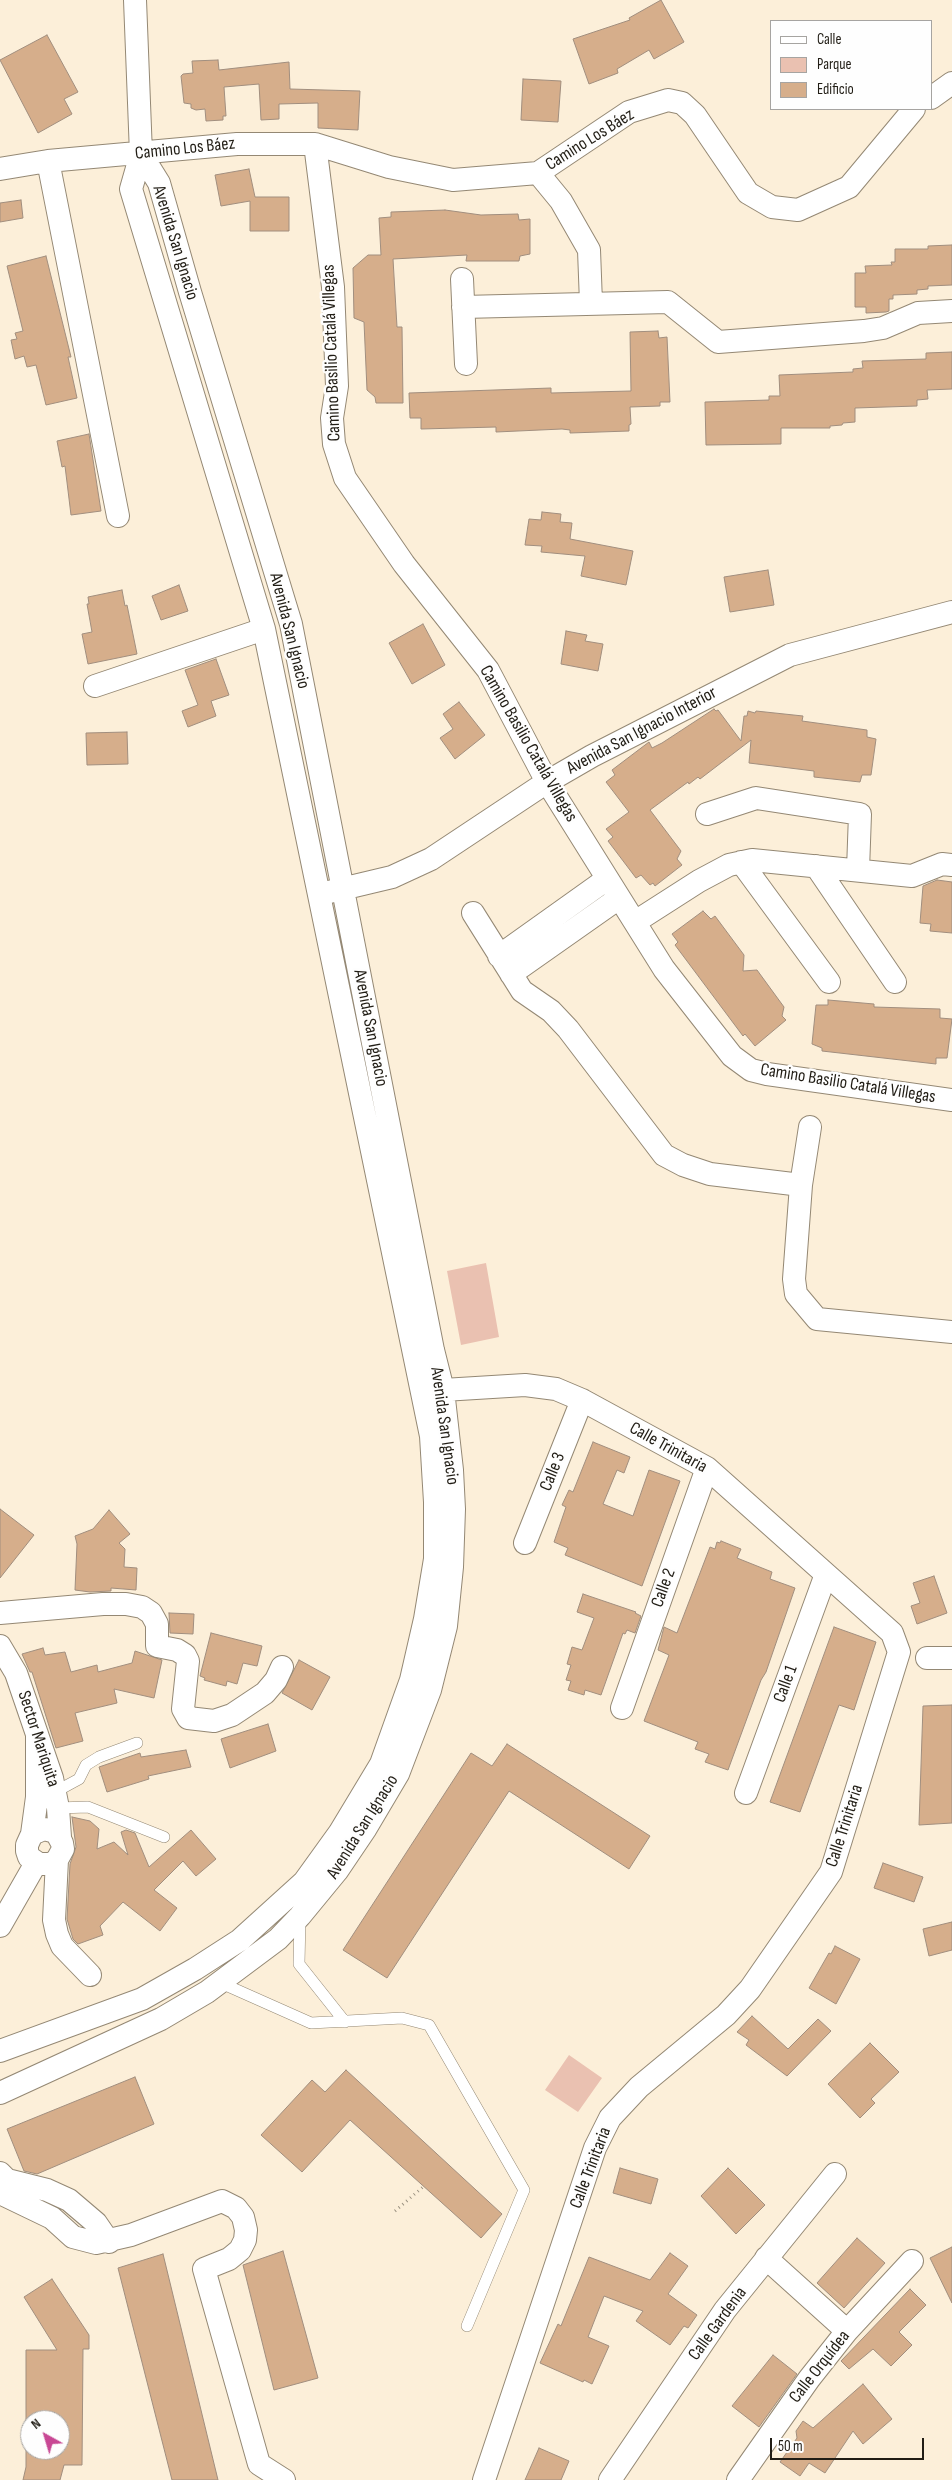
<!DOCTYPE html>
<html>
<head>
<meta charset="utf-8">
<style>
	body { margin:0 }
	#map { position:relative; width:952px; height:2480px; overflow:hidden; background:#fcefd9; font-family:"Sofia Sans Condensed",sans-serif }
	canvas { display:block }
	.legend { position:absolute; left:770px; top:20px; width:162px; height:90px; box-sizing:border-box; background:#fefefe; border:1px solid #a6a4a1; margin:0; padding:6px 9px; list-style:none; font-size:15px; color:#211d15 }
	.legend li { display:flex; align-items:center; gap:10px; height:25px }
	.legend b { width:25px; border:1px solid #a6a4a1 }
	.north { position:absolute; left:20px; top:2410px; width:50px; height:50px; box-sizing:border-box; background:#fefefe; border:1px solid #a6a4a1; border-radius:50%; rotate:321deg; font-size:14px; font-weight:700; line-height:20px; text-align:center; color:#211d15 }
	.north::after { content:''; display:block; margin:auto; width:18px; height:22px; background:#c84894; clip-path:polygon(50% 0,100% 100%,50% 72%,0 100%) }
	.scale { position:absolute; left:770px; top:2438px; width:154px; height:22px; box-sizing:border-box; border:2px solid #211d15; border-top:0; padding-left:6px; font-size:15px; line-height:18px; white-space:nowrap; color:#211d15; -webkit-text-stroke:4px #fefefe; paint-order:stroke }
</style>
</head>
<body>
<div id="map">
<canvas width="952" height="2480"></canvas>
<ul class="legend">
<li><b style="height:6px;background:#fff"></b>Calle</li>
<li><b style="height:14px;background:#eac1b1"></b>Parque</li>
<li><b style="height:14px;background:#d6ae8b"></b>Edificio</li>
</ul>
<div class="north">N</div>
<div class="scale">50 m</div>
</div>
<script>
const context = document.querySelector('canvas').getContext('2d');
context.lineJoin = 'round';
function fill(path, color) { context.fillStyle = color; context.fill(path, 'evenodd'); }
const poly = rows => new Path2D(rows.map(r => 'M' + r).join(''));
function trace(path, color, width, dash) { context.strokeStyle = color; context.lineWidth = width; context.lineCap = dash ? 'butt' : 'round'; context.setLineDash(dash || []); context.stroke(path); }
function write(font, color, halo, rows, align = 'center') {
  context.font = font + ' "Sofia Sans Condensed",sans-serif'; context.lineWidth = 5; context.setLineDash([]); context.textBaseline = 'middle'; context.strokeStyle = halo; context.fillStyle = color; for (const [text, x, y, turn = 0] of rows) {
    context.save(); context.translate(x, y); context.rotate((+turn || 0) * Math.PI / 180); context.textAlign = isNaN(turn) ? turn : align; if (halo) context.strokeText(text, 0, 0); context.fillText(text, 0, 0); context.restore();
  }
}
fill(poly([
	[486,1263,499,1337,461,1345,447,1271],
	[569,2055,602,2078,578,2112,545,2090]
]), '#eac1b1');
const building = poly([
	[661,0,684,42,654,59,649,50,617,69,618,73,589,84,573,39,630,20,629,18,661,0],
	[47,35,78,92,64,99,72,114,38,133,0,60,47,35],
	[218,60,219,70,289,62,290,89,360,91,358,130,318,128,318,103,279,104,279,119,261,120,259,84,224,87,226,116,223,116,223,120,206,121,205,109,196,110,191,108,191,104,184,103,181,76,183,74,193,73,192,61,218,60],
	[523,79,561,81,558,122,521,120,523,79],
	[249,169,255,197,289,197,289,231,250,231,250,201,221,206,215,175,249,169],
	[21,200,23,218,0,222,0,203,21,200],
	[445,210,481,215,518,214,519,220,530,219,530,254,520,256,519,261,466,261,467,255,393,259,397,327,402,327,403,403,376,403,375,397,367,390,364,322,354,318,353,268,368,255,381,255,379,218,391,217,391,212,445,210],
	[952,245,952,285,928,286,928,289,917,290,917,294,893,295,893,299,889,299,889,311,886,312,866,313,866,307,855,307,855,273,866,273,865,266,892,265,891,262,895,262,895,249,928,249,928,246,952,245],
	[46,256,71,357,68,357,77,398,46,405,36,365,27,367,24,356,15,359,11,340,17,339,15,333,23,331,7,266,46,256],
	[658,331,659,338,667,337,670,402,660,402,660,406,630,407,631,424,629,425,629,431,570,433,570,430,562,429,496,432,496,427,421,429,421,418,410,418,409,393,551,388,551,393,631,391,630,332,658,331],
	[952,352,952,389,927,390,928,399,917,400,917,406,855,408,855,422,843,423,842,425,830,426,830,428,781,428,781,444,706,445,705,402,769,400,769,396,780,396,779,375,853,372,853,369,863,368,862,361,926,359,926,353,952,352],
	[89,434,101,511,71,515,65,466,62,467,57,441,89,434],
	[542,512,561,514,560,522,572,523,570,539,633,551,626,585,581,576,585,556,541,552,542,546,525,545,529,519,541,520,542,512],
	[768,570,774,605,730,612,724,577,768,570],
	[179,585,188,611,161,620,152,596,179,585],
	[122,590,125,606,127,605,137,654,88,664,82,634,92,632,87,604,89,604,88,597,122,590],
	[423,624,445,665,412,684,389,643,423,624],
	[566,631,587,635,585,641,603,644,598,671,561,664,566,631],
	[216,659,229,695,211,701,216,716,188,727,182,711,198,705,185,670,216,659],
	[459,702,485,735,455,759,440,738,453,729,443,714,459,702],
	[714,709,716,711,718,710,741,741,744,716,747,716,748,711,755,713,756,711,803,716,802,721,867,730,867,737,876,739,871,775,862,775,860,782,814,777,814,771,749,763,751,740,700,779,698,777,689,784,688,782,650,810,681,851,677,859,682,865,655,886,653,883,650,885,641,875,636,878,608,841,613,837,606,829,629,812,606,782,615,775,612,770,649,742,652,748,662,743,714,709],
	[127,732,128,764,87,765,86,733,127,732],
	[937,880,952,882,952,933,930,931,931,924,920,923,923,886,937,880],
	[703,911,711,919,715,916,744,955,743,971,757,970,784,1007,782,1016,786,1020,755,1046,745,1034,743,1036,675,945,678,942,672,934,703,911],
	[828,1000,874,1004,874,1007,940,1009,940,1018,952,1019,947,1058,936,1058,936,1064,822,1051,822,1048,812,1044,816,1005,828,1005,828,1000],
	[593,1442,630,1457,624,1473,617,1470,603,1504,633,1516,649,1470,680,1481,642,1586,565,1555,568,1548,554,1542,566,1507,562,1505,569,1490,573,1492,593,1442],
	[0,1509,34,1535,0,1578,0,1509],
	[109,1510,130,1534,119,1543,125,1549,124,1567,137,1568,136,1590,111,1588,111,1591,90,1592,75,1590,77,1544,75,1536,93,1529,109,1510],
	[721,1541,741,1549,737,1558,772,1572,770,1579,795,1588,766,1672,761,1680,728,1770,705,1762,709,1754,695,1749,698,1742,644,1721,669,1655,658,1650,664,1627,677,1633,710,1547,715,1549,717,1542,720,1543,721,1541],
	[934,1576,947,1613,917,1624,911,1606,920,1603,913,1583,934,1576],
	[583,1594,636,1612,635,1613,641,1616,635,1633,627,1630,625,1634,623,1633,601,1695,585,1690,584,1695,568,1690,571,1681,566,1680,571,1665,567,1664,572,1647,582,1650,594,1618,577,1612,583,1594],
	[169,1613,194,1614,193,1634,170,1633,169,1613],
	[834,1627,876,1642,854,1710,839,1705,800,1812,770,1802,834,1627],
	[211,1633,262,1646,257,1666,243,1663,237,1684,227,1681,226,1686,204,1680,205,1678,200,1676,211,1633],
	[43,1648,45,1655,65,1652,71,1672,97,1665,98,1672,132,1663,135,1651,162,1660,154,1698,114,1689,117,1703,75,1713,83,1741,56,1748,32,1672,30,1672,22,1654,43,1648],
	[299,1660,330,1677,312,1710,282,1693,299,1660],
	[952,1705,952,1823,919,1825,923,1706,952,1705],
	[268,1724,276,1751,230,1768,221,1739,268,1724],
	[507,1744,650,1836,629,1869,509,1791,387,1978,343,1950,471,1753,492,1766,507,1744],
	[186,1750,191,1767,148,1776,149,1779,107,1792,99,1767,140,1753,141,1757,186,1750],
	[72,1817,90,1821,99,1829,97,1849,114,1842,128,1855,121,1832,126,1830,135,1833,149,1867,191,1830,216,1859,196,1876,183,1861,154,1890,177,1908,160,1931,123,1902,100,1926,103,1935,78,1944,73,1939,67,1919,70,1864,76,1847,72,1817],
	[883,1863,923,1877,914,1902,874,1888,883,1863],
	[952,1922,952,1950,929,1956,923,1929,952,1922],
	[835,1946,860,1959,836,2004,809,1988,829,1953,831,1954,835,1946],
	[752,2016,788,2049,818,2019,831,2031,787,2076,746,2045,749,2040,737,2032,752,2016],
	[870,2043,899,2072,871,2099,875,2103,860,2118,828,2084,870,2043],
	[346,2070,502,2214,481,2238,350,2120,302,2172,261,2135,312,2080,325,2092,346,2070],
	[135,2077,154,2124,37,2174,24,2171,7,2129,135,2077],
	[620,2168,658,2179,651,2204,613,2193,620,2168],
	[728,2168,765,2205,736,2234,701,2196,728,2168],
	[857,2238,885,2263,844,2308,817,2283,857,2238],
	[952,2247,952,2303,930,2258,952,2247],
	[283,2251,318,2378,274,2390,243,2265,283,2251],
	[670,2253,688,2266,668,2294,697,2315,688,2328,684,2326,670,2345,636,2321,643,2311,604,2296,588,2337,609,2346,592,2384,584,2380,583,2382,540,2363,558,2324,561,2326,589,2257,650,2280,670,2253],
	[163,2254,218,2480,172,2480,118,2268,163,2254],
	[52,2279,89,2335,89,2349,83,2349,82,2465,64,2465,60,2480,23,2480,26,2467,26,2350,57,2350,24,2297,52,2279],
	[30,2420,60,2420,60,2450,30,2450,30,2420],
	[910,2289,926,2305,899,2332,912,2345,891,2366,873,2349,849,2369,841,2361,910,2289],
	[773,2355,797,2374,759,2427,732,2406,773,2355],
	[863,2384,892,2419,863,2444,853,2431,825,2473,809,2463,800,2476,780,2462,797,2438,796,2431,803,2421,813,2428,863,2384],
	[539,2448,569,2461,561,2480,525,2480,539,2448]
]);
fill(building, '#d6ae8b');
trace(building, '#a18e7e', 1);
const service = poly([
	[55,1792,79,1779,86,1765,99,1757,137,1743],
	[58,1808,88,1807,164,1837],
	[300,1917,299,1964,345,2022],
	[221,1983,311,2023,402,2018,429,2025,524,2190,467,2326]
]);
const minor = poly([
	[931,98,952,83],
	[315,144,333,287,337,386,332,418,334,444,345,478,404,564,488,670,547,782,664,969,732,1056,751,1070,767,1074,952,1100],
	[48,161,118,516],
	[0,169,48,161,237,144,315,144,389,167,453,180,538,173,629,112,668,100,682,103,695,115,748,193,772,207,798,210,849,187,914,109],
	[538,173,561,201,589,250,591,303],
	[462,279,466,364],
	[463,307,668,302,718,342,864,331,883,328,918,313,952,311],
	[95,686,264,629],
	[707,814,756,798,860,814,858,870],
	[741,862,829,982],
	[816,866,895,982],
	[329,892,392,877,431,859,547,782,592,756,790,655,952,612],
	[473,913,522,991,551,1011,568,1029,664,1155,683,1165,710,1174,801,1185],
	[635,922,699,881,729,865,752,860,912,876,942,864,952,865],
	[499,956,607,879],
	[511,974,619,898],
	[810,1127,801,1185,794,1279,796,1294,817,1319,952,1332],
	[443,1390,525,1385,556,1389,582,1400,707,1468,892,1633,899,1652,831,1872,750,1989,726,2015,639,2087,610,2118,595,2148,484,2480],
	[525,1543,582,1400],
	[0,1613,103,1604,126,1604,142,1607,151,1613,157,1624,157,1646,177,1650,185,1655,188,1661,183,1709,188,1718,214,1721,232,1715,265,1693,276,1680,282,1667],
	[0,1646,16,1673,52,1778,58,1808,60,1837],
	[927,1658,952,1658],
	[622,1708,707,1468],
	[746,1793,826,1574],
	[32,1834,44,1829,56,1832,62,1843,63,1849,57,1860,51,1864,39,1864,29,1857,27,1851,27,1845,32,1834,37,1797,37,1734],
	[57,1860,54,1920,57,1934,62,1946,90,1975],
	[0,1926,36,1863],
	[0,2051,142,1999,195,1969,240,1940,304,1882,340,1832,381,1764,411,1680,425,1619,435,1559,435,1502,431,1436,264,629,131,189,141,154,135,0],
	[0,2093,161,2019,207,1992,278,1939,300,1916,337,1871,366,1828,398,1774,430,1690,446,1626,452,1567,454,1509,452,1470,443,1390,433,1350,291,624,190,292,159,183,141,154],
	[0,2173,7,2180,47,2190,69,2200,96,2223,109,2242],
	[0,2193,52,2218,73,2237,96,2243,131,2235,222,2201,236,2208,243,2217,246,2230,245,2240,240,2250,229,2259,204,2269,259,2464,284,2480],
	[766,2258,847,2331],
	[610,2480,725,2310,835,2174],
	[738,2480,809,2379,847,2331,912,2261]
]);
trace(service, '#948874', 12);
trace(minor, '#948874', 24);
trace(poly([
	[395,2211,423,2187]
]), '#988f7f', 3, [1, 4]);
trace(service, '#fff', 11);
trace(minor, '#fff', 22);
write('18px', '#211d15', '#fefefe', [
	["Camino Los Báez",590,140,-32],
	["Camino Los Báez",185,149,-6],
	["Avenida San Ignacio",175,243,73],
	["Camino Basilio Catalá Villegas",332,353,-92],
	["Avenida San Ignacio",289,631,76],
	["Avenida San Ignacio Interior",642,731,-28],
	["Camino Basilio Catalá Villegas",528,744,60],
	["Avenida San Ignacio",370,1028,79],
	["Camino Basilio Catalá Villegas",848,1084,9],
	["Avenida San Ignacio",444,1426,82],
	["Calle Trinitaria",668,1448,29],
	["Calle 3",553,1472,-68],
	["Calle 2",664,1588,-70],
	["Calle 1",786,1684,-70],
	["Sector Mariquita",38,1739,72],
	["Calle Trinitaria",845,1826,-72],
	["Avenida San Ignacio",363,1827,-58],
	["Calle Trinitaria",591,2168,-69],
	["Calle Gardenia",718,2324,-54],
	["Calle Orquídea",820,2367,-52]
]);
</script>
</body>
</html>
